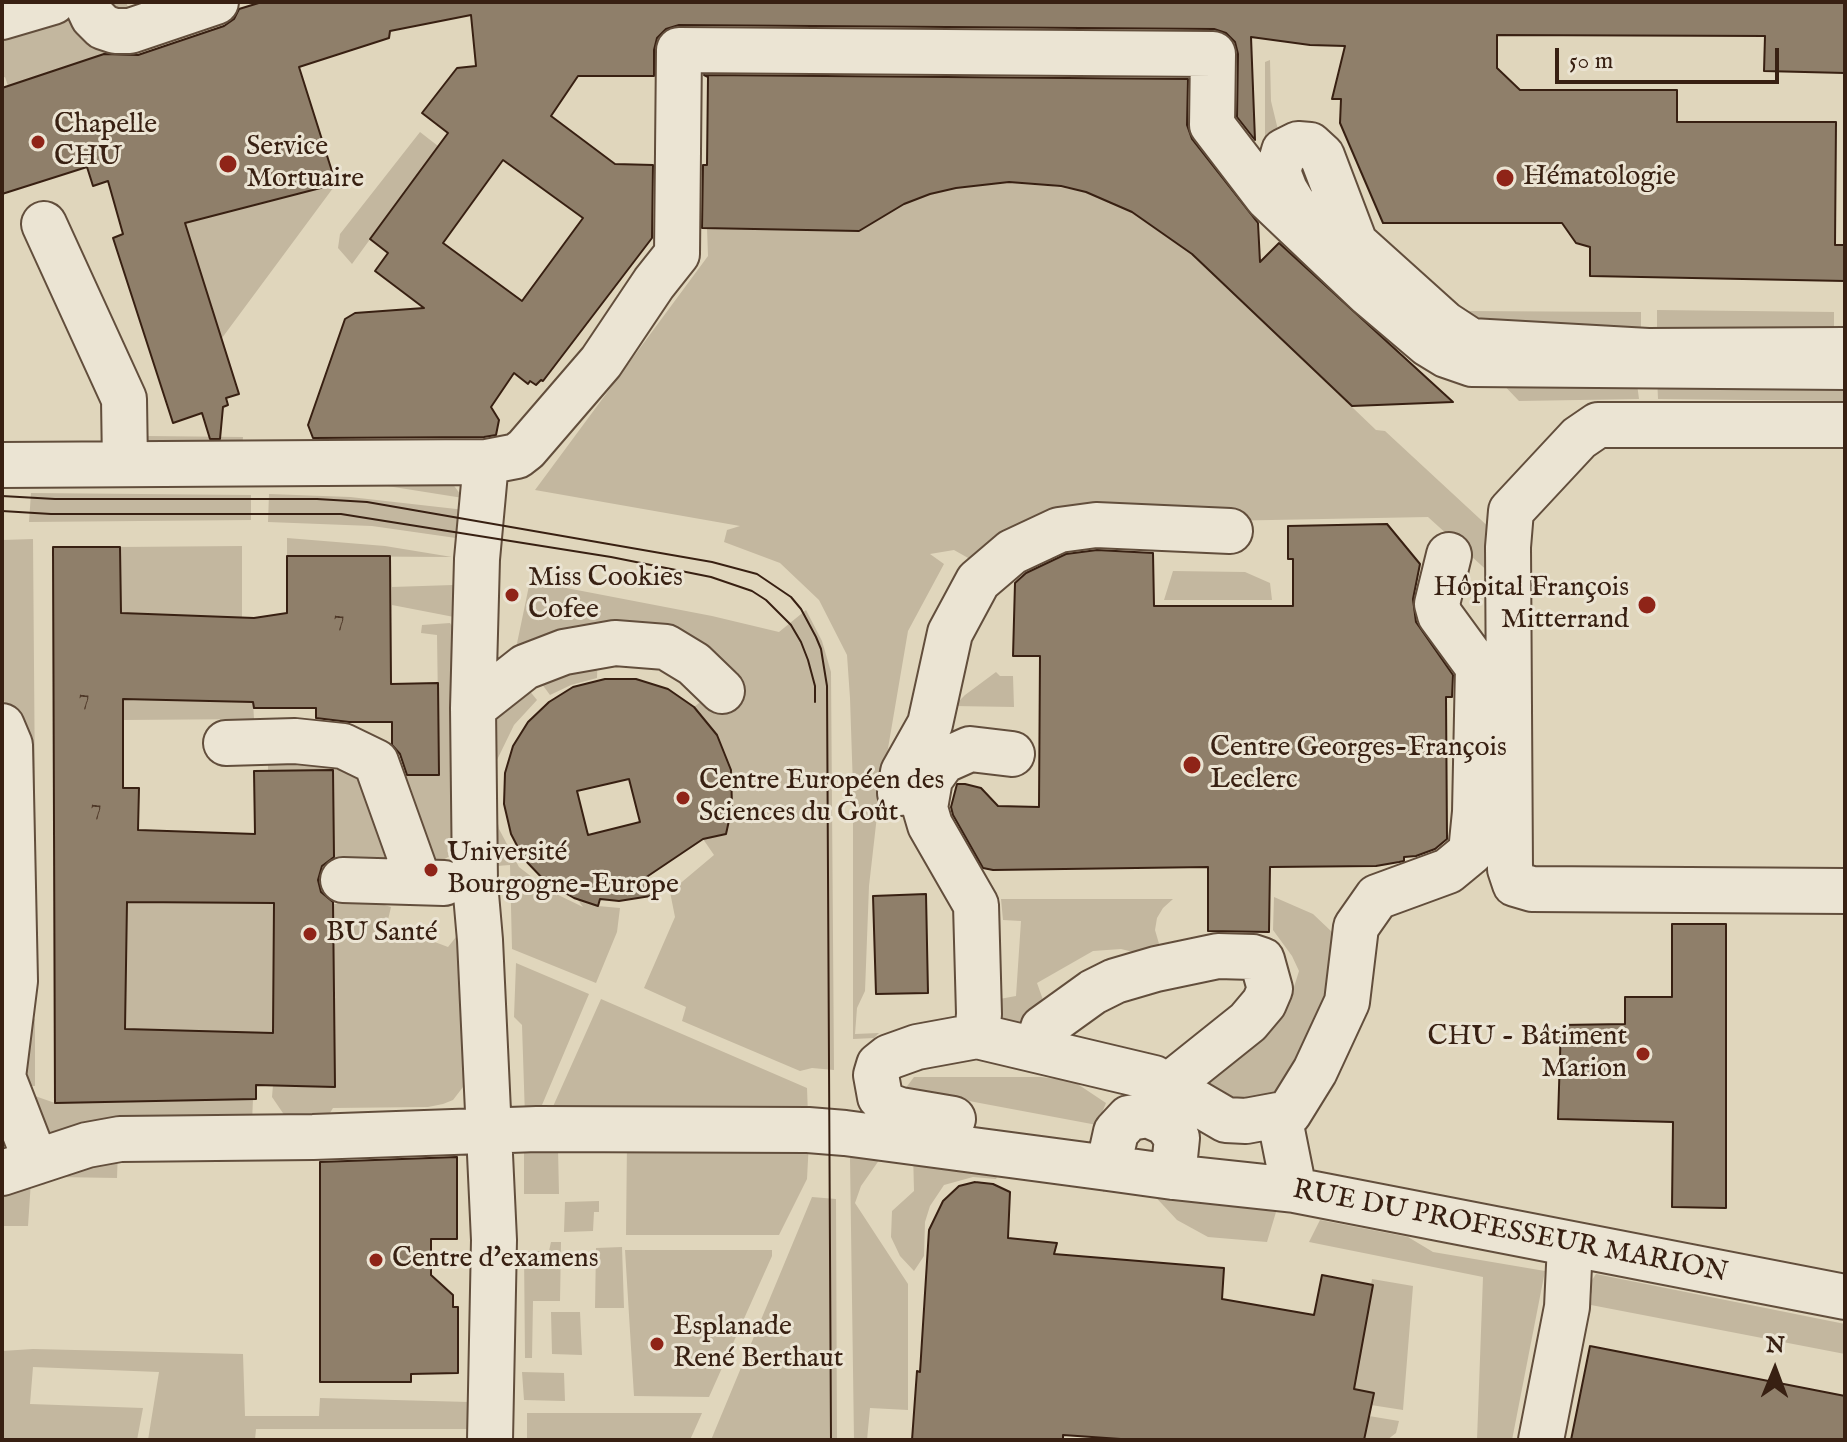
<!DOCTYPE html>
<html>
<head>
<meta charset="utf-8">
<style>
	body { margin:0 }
	#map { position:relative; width:1847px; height:1442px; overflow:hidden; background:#e0d6bc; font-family:"IM FELL English",serif }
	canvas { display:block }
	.frame { position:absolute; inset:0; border:4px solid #382012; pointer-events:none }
	.north { position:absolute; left:1735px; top:1330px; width:80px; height:80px; -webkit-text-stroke:6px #ebe4d3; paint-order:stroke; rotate:1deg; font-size:22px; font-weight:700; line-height:32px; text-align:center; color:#382012 }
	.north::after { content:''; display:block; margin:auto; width:28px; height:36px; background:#382012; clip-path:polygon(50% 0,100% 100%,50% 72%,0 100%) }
	.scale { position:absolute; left:1555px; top:48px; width:224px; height:36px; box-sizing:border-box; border:4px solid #382012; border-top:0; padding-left:10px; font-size:24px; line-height:28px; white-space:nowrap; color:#382012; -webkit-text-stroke:6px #ebe4d3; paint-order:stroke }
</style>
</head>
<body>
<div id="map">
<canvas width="1847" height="1442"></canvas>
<div class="frame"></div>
<div class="north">N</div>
<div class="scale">50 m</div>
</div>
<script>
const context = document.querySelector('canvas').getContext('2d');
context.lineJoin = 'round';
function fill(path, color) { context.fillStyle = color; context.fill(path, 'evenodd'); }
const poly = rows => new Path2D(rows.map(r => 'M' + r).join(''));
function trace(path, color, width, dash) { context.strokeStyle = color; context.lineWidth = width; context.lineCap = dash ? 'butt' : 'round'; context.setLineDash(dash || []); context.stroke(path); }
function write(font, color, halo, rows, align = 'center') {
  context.font = font + ' "IM FELL English",serif'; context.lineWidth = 6; context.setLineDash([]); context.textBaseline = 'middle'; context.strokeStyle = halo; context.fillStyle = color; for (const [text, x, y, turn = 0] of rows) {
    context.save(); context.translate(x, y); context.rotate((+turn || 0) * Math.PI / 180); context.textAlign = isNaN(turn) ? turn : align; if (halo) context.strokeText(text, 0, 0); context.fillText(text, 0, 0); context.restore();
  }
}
fill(poly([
	[101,2,126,2,141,42,8,86,5,77,2,78,2,32],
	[1270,60,1271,101,1278,130,1265,147,1265,62],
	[420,132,438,146,352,264,338,248,340,234],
	[1009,182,1036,183,1086,192,1132,212,1192,254,1376,430,1385,431,1493,531,1492,575,1428,517,1114,523,977,563,954,550,930,554,944,564,908,631,878,807,869,886,865,991,857,1008,855,1034,879,1033,874,1038,853,1039,853,788,850,698,847,655,819,600,780,563,724,542,727,530,740,526,535,490,708,256,707,228,904,204,930,194,957,188],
	[336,184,222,338,185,223],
	[1657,310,1834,312,1834,336,1657,337],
	[1462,311,1641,312,1641,341,1507,341],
	[1636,376,1639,399,1519,401,1496,377],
	[1657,376,1845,378,1845,401,1658,399],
	[147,436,243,437,242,449,149,448],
	[447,476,463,498,362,482],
	[31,493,251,495,251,520,29,522],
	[269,494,350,497,465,510,463,539,372,526,268,522],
	[287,538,385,546,452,557,287,556],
	[33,539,36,919,28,920,19,736,2,696,2,540],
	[242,546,242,618,121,613,120,547],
	[1173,571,1245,572,1270,583,1272,600,1164,600],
	[530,581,712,616,779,632,806,610,822,641,831,672,834,1070,812,1068,800,1071,682,1021,686,1007,644,988,675,917,670,892,714,855,703,839,726,834,732,807,731,770,717,735,694,707,738,673,708,651,515,653],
	[453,585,454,617,392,605,392,587],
	[450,623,455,631,455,853,429,868,392,775,439,774,437,635,421,633,422,625],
	[598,650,597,678,571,685,550,695,536,676],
	[996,672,1000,676,1013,676,1014,707,954,706,965,695],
	[524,684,537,700,514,725,496,762,493,796,499,829,519,867,550,891,583,907,577,899,598,906,620,908,617,932,596,983,512,949,510,865,484,867,485,730],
	[123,699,253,702,254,719,123,720],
	[268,756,360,764,391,861,334,862,333,771,268,771],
	[1274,897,1313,914,1332,932,1333,969,1314,1034,1279,1096,1249,1102,1199,1089,1294,987,1299,971,1292,956,1273,930],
	[1001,899,1173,899,1163,908,1157,918,1155,930,1162,954,1145,955,1121,949,1093,951,1037,983,1047,1011,1026,1023,997,1018,994,1000,1016,996,1021,921,1003,920],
	[127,902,274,903,273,1033,125,1029],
	[378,903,391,907,387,924,448,947,456,937,466,950,463,1087,453,1100,443,1104,428,1107,333,1108,325,1121,289,1122,272,1097,273,1085,335,1086,333,904],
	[516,963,589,994,542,1105,535,1116,525,1117,522,1025,514,1017],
	[601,999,807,1088,808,1115,551,1111],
	[35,1018,35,1086,15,1086,12,1067,27,1064,28,1029],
	[914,1077,1041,1077,1073,1081,1106,1103,1097,1125,905,1089],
	[32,1095,55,1103,253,1099,252,1122,45,1138],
	[627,1141,809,1141,807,1179,779,1235,626,1235],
	[524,1148,558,1148,559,1194,524,1194],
	[118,1149,117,1178,56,1177],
	[913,1151,1005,1161,996,1179,973,1177,944,1185,930,1206,925,1222,924,1256,914,1271,900,1256,891,1237,892,1211,914,1191],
	[882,1156,861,1186,855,1203,908,1284,908,1410,870,1408,867,1440,854,1440,850,1158],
	[31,1181,28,1226,2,1226,2,1192],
	[1148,1189,1276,1212,1267,1242,1208,1237,1177,1220],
	[812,1197,836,1199,837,1440,711,1440],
	[599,1201,599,1212,594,1212,593,1231,564,1232,565,1202],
	[1320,1220,1408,1237,1433,1252,1545,1271,1512,1440,1477,1440,1483,1277,1309,1242],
	[551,1242,561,1242,560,1301,533,1301,532,1358,525,1358,524,1251,549,1251],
	[622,1247,624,1308,595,1308,596,1248],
	[625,1250,772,1250,772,1256,709,1397,634,1396],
	[1596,1274,1845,1324,1845,1354,1591,1305,1592,1294,1588,1286],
	[1372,1279,1413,1286,1403,1410,1371,1405,1374,1393,1354,1389],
	[551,1312,580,1312,582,1355,552,1354],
	[33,1349,243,1354,245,1416,319,1416,320,1398,469,1402,468,1429,256,1429,255,1440,148,1440,159,1372,33,1367,30,1404,143,1408,137,1440,2,1440,2,1351],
	[522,1372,564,1373,565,1401,524,1400],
	[527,1413,702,1413,690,1440,527,1440],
	[1369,1416,1399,1421,1396,1433,1387,1440,1364,1440]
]), '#c3b79f');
const building = poly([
	[262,2,1845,2,1845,73,1764,71,1765,36,1497,35,1497,68,1520,90,1677,90,1677,122,1836,122,1835,245,1845,245,1845,281,1590,276,1590,247,1576,243,1562,223,1383,223,1340,123,1341,99,1332,99,1345,46,1310,45,1251,37,1255,140,1237,117,1238,54,1235,42,1226,33,1214,29,679,25,666,29,657,38,654,50,654,76,578,76,551,116,615,164,653,165,652,238,543,381,541,380,536,385,530,381,528,384,514,373,491,407,499,420,496,435,484,437,313,438,308,425,345,319,355,313,424,308,375,271,388,253,370,239,448,133,422,113,457,68,476,66,471,15,390,31,389,38,299,67,336,184,185,223,239,394,226,398,228,405,223,407,220,439,210,439,202,413,173,423,113,238,123,234,108,181,93,186,87,167,2,194,2,88,104,54,138,55,224,26,234,19,239,9,262,2],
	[503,160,583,218,522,301,443,243,503,160],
	[704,75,1188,79,1187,125,1192,139,1258,223,1260,262,1279,243,1453,402,1352,406,1192,254,1132,212,1086,192,1061,186,1009,182,956,188,930,194,904,204,859,231,702,228,703,165,707,165,708,77,704,75],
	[1387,524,1420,564,1413,599,1416,622,1453,675,1452,697,1446,697,1447,839,1435,849,1416,856,1404,857,1404,861,1399,862,1376,866,1270,867,1269,932,1208,931,1208,867,993,870,983,868,953,815,951,807,957,784,965,784,981,788,998,806,1039,807,1040,656,1013,656,1015,583,1026,573,1066,554,1097,550,1153,553,1154,606,1293,606,1293,559,1288,559,1288,526,1387,524],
	[53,547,120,547,121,613,254,618,287,613,287,556,390,556,391,684,438,683,439,775,407,775,400,754,392,745,392,722,349,722,316,718,316,708,254,708,253,702,123,699,123,788,139,788,138,830,255,834,254,771,333,770,334,857,322,866,318,880,321,892,333,902,335,1087,256,1085,256,1099,55,1103,53,547],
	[127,902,274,903,273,1033,125,1029,127,902],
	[605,679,636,679,668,689,694,707,717,735,731,770,732,807,726,834,703,839,645,878,657,895,619,901,600,899,598,906,574,898,546,882,524,859,511,834,504,804,505,773,513,746,528,722,549,702,573,687,605,679],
	[629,779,640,822,588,835,577,791,629,779],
	[926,894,928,993,876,994,873,896,926,894],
	[1672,924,1726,924,1726,1208,1672,1207,1673,1122,1558,1119,1561,1025,1625,1024,1625,997,1672,997,1672,924],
	[457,1157,457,1239,431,1239,431,1275,453,1295,453,1307,458,1307,458,1373,411,1374,411,1382,320,1382,320,1162,457,1157],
	[975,1182,993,1184,1010,1192,1008,1238,1057,1243,1054,1254,1224,1268,1222,1299,1314,1315,1322,1275,1373,1285,1354,1389,1374,1393,1364,1440,1135,1440,1063,1435,1063,1440,912,1440,917,1371,920,1372,929,1230,943,1201,959,1186,975,1182],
	[1590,1346,1845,1396,1845,1440,1571,1440,1590,1346]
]);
fill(building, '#8f7f6a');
trace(building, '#382012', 2);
const minor = poly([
	[86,2,93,17,103,27,115,31,130,31,216,2],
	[2,17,53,2],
	[1305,215,1294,205,1285,190,1278,172,1284,151,1298,144,1310,145,1322,156,1355,243,1445,324,1471,341,1648,351,1845,350],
	[44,224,124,399,125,464],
	[1360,269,1369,294,1428,344,1446,355,1472,364,1845,367],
	[1845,425,1598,425,1579,438,1511,511,1508,547,1510,869,1515,884,1532,889,1845,891],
	[486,462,477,559,473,708,475,883,480,940,494,1240,490,1440],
	[2,465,486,462,517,456,526,449,601,362,654,283,677,254,679,50,1213,54,1212,125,1267,197,1369,294],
	[473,708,525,667,564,652,615,643,666,647,694,664,722,691],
	[2,726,10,745,15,981,3,1077,36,1162],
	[226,743,295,741,343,746,376,762,419,882],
	[900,793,903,772,930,724,950,633,978,581,1012,552,1059,530,1096,525,1230,531],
	[343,880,444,883],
	[977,1036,1154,1078,1226,1120,1246,1121,1289,1113,1315,1071,1347,1002,1356,927,1377,897,1448,871,1471,852,1475,812,1478,667,1440,615,1437,604,1449,555],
	[1038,1049,1043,1028,1093,992,1115,981,1156,969,1218,956,1253,957,1262,960,1270,989,1264,1003,1248,1022,1168,1086],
	[1279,1115,1294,1190],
	[953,1119,900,1110,889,1106,880,1097,876,1075,879,1065,889,1057,917,1047,977,1036,979,1014,976,905,930,825,925,808,930,779,943,761,970,749,1012,754],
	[2,1173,87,1145,120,1139,313,1137,537,1129,808,1130,845,1133,1108,1168],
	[1173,1177,1177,1138,1166,1123,1148,1115,1129,1118,1116,1132,1108,1168,1173,1177,1294,1190,1845,1297],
	[1541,1440,1567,1307,1570,1245]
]);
trace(minor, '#624e3c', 48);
trace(minor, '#ebe4d3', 44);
trace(poly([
	[2,496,55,499,317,499,367,502,712,562,757,574,791,597,801,609,816,637,821,649,827,686,831,1440],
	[2,511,51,514,341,514,611,557,711,577,752,591,766,600,791,625,801,642,808,660,815,686,815,702]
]), '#382012', 2);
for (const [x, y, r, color] of [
	[38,142,8,"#8f2418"],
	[228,164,10,"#8f2418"],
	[1505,178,10,"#8f2418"],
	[512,595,8,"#8f2418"],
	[1647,605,10,"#8f2418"],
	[1192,765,10,"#8f2418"],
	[683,798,8,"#8f2418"],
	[431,870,8,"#8f2418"],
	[310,934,8,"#8f2418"],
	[1643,1054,8,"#8f2418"],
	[376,1260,8,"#8f2418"],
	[657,1344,8,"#8f2418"]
]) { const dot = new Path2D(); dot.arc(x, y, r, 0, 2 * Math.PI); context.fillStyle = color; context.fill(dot); trace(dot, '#ebe4d3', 3); }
write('24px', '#4e3828', null, [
	["7",339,620],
	["7",84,699],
	["7",96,809]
]);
write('28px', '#382012', '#ebe4d3', [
	["Chapelle",54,126],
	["CHU",54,158],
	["Service",246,148],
	["Mortuaire",246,180],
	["Hématologie",1523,178],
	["Miss Cookies",528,579],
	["Cofee",528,611],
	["Hôpital François",1629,589,"right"],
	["Mitterrand",1629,621,"right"],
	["Centre Georges-François",1210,749],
	["Leclerc",1210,781],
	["Centre Européen des",699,782],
	["Sciences du Goût",699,814],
	["Université",447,854],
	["Bourgogne-Europe",447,886],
	["BU Santé",326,934],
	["CHU - Bâtiment",1627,1038,"right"],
	["Marion",1627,1070,"right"],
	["Centre d'examens",392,1260],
	["Esplanade",673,1328],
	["René Berthaut",673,1360]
], 'left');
write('28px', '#382012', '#ebe4d3', [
	["RUE DU PROFESSEUR MARION",1510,1233,11]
]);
</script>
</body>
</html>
